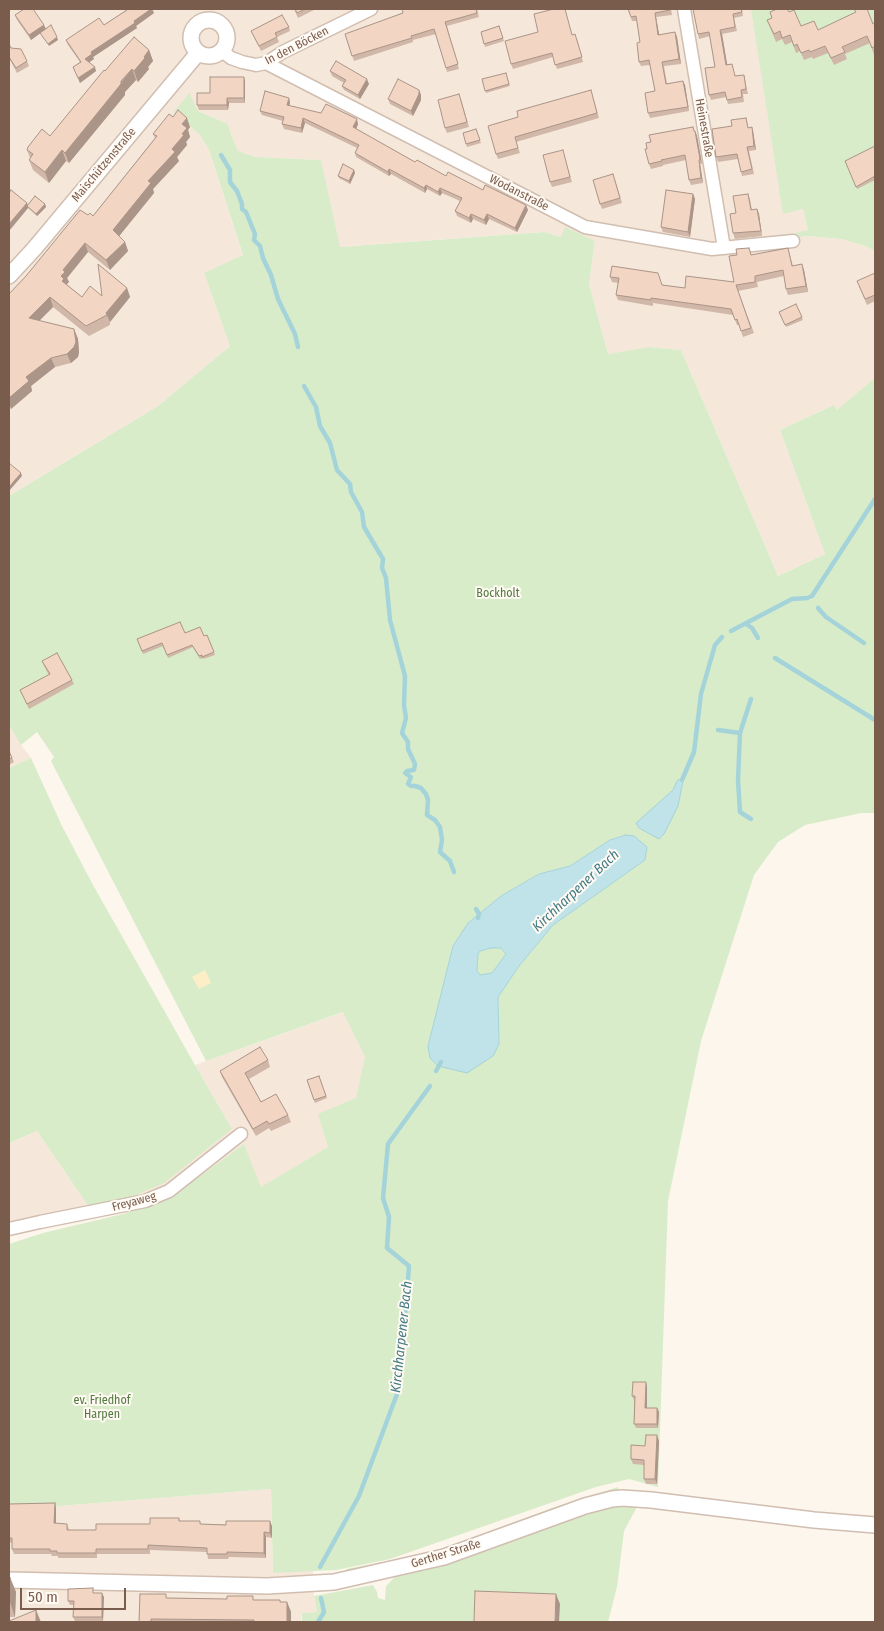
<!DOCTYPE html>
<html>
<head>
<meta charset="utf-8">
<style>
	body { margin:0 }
	#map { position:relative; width:884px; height:1631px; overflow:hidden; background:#fdf6ec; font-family:"Fira Sans Condensed",sans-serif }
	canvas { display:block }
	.frame { position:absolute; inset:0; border:10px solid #7a5c4d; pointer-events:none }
	.scale { position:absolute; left:20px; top:1588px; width:106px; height:22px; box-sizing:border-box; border:2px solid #7a5c4d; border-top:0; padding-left:6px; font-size:15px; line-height:18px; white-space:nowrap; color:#7a5c4d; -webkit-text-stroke:4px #fffaf3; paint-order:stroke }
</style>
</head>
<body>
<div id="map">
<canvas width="884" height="1631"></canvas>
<div class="frame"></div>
<div class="scale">50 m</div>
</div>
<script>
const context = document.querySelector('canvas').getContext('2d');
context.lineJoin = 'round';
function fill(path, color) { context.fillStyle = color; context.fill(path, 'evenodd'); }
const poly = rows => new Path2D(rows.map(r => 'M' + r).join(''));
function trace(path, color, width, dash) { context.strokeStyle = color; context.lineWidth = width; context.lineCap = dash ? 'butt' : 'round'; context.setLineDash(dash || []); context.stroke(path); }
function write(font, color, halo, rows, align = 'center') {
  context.font = font + ' "Fira Sans Condensed",sans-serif'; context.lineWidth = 4; context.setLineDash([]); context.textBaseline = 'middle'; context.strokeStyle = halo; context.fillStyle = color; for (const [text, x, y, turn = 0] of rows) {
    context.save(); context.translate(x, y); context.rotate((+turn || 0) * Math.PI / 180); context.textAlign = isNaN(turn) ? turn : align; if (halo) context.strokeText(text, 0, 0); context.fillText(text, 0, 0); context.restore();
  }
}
fill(poly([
	[9,9,875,9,783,213,803,209,808,230,796,238,806,236,841,239,865,246,875,251,875,378,837,411,834,405,780,430,825,554,778,576,681,350,649,347,608,354,589,284,595,241,561,237,545,232,339,247,321,160,256,157,238,151,232,137,228,124,198,111,175,112,200,135,209,150,243,256,204,273,230,346,158,406,9,496],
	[9,725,21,745,31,758,9,768],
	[344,1012,365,1057,357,1098,328,1147,261,1188,244,1144,171,1196,47,1224,9,1236,9,1143,37,1131,89,1207,232,1129,195,1065],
	[271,1489,273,1572,313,1570,314,1596,317,1612,302,1613,301,1622,9,1622,9,1510]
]), '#f5e8da');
fill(poly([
	[751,9,875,9,875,251,865,246,841,239,806,236,796,238,795,233,808,230,803,209,783,214],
	[189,93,198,111,228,124,232,137,238,151,256,157,321,160,340,247,545,232,561,237,565,227,595,241,589,284,608,354,649,347,681,350,778,576,825,554,780,430,834,405,837,410,875,378,875,813,861,813,805,825,778,842,754,875,701,1041,668,1201,658,1487,629,1479,596,1487,390,1559,336,1570,273,1573,271,1489,9,1510,9,1244,43,1233,127,1213,127,1210,171,1197,244,1144,261,1187,328,1147,318,1114,356,1098,365,1057,343,1012,206,1061,51,761,54,757,37,732,21,745,9,725,9,496,158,406,230,346,204,273,243,255,209,150,200,135,174,112],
	[610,840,645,860,553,925,519,966,498,997,499,1044,428,1046,453,946,468,923,501,896,539,874,570,866],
	[31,758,62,826,93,885,191,1058,232,1129,164,1183,124,1200,89,1207,37,1131,9,1143,9,768],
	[491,948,501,948,506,954,492,973,480,976,477,971,478,954,480,951],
	[618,1487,619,1491,447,1550,346,1572,346,1569,415,1556,451,1546,552,1508],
	[615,1505,639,1505,875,1531,875,1532,792,1525,637,1507,624,1531,617,1587,608,1622,302,1622,302,1613,317,1612,314,1596,373,1585,377,1592,378,1598,385,1600,386,1586,396,1576,562,1519]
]), '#d8ecc9');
fill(poly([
	[205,970,211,983,199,989,192,977]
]), '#fcefc7');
const water = poly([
	[684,776,678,806,664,834,659,839,639,828,636,823,673,790,677,781,684,776],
	[626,835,634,836,647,847,645,860,553,925,519,966,498,997,499,1044,493,1056,467,1073,438,1066,430,1058,428,1046,453,946,468,923,501,896,539,874,570,866,610,840,626,835],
	[491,948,501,948,506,954,492,973,480,975,477,971,478,954,480,951,491,948]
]);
fill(water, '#bfe3e8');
trace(water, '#a5d3da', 1);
trace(poly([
	[221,155,230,170,230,182,237,191,242,204,242,209,246,212,255,234,254,240,260,246,263,258,271,275,278,299,295,334,298,347],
	[304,386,316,407,320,426,330,443,337,470,350,484,351,492,362,512,364,527,383,559,382,568,386,578,390,620,405,676,404,705,406,718,402,733,408,742,408,749,415,764,414,770,407,771,405,773,411,777,408,784,411,786,415,786,421,788,426,794,428,800,427,815,435,820,440,827,442,840,440,852,450,861,454,872],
	[818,608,826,617,864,643],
	[746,624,752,628,758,638],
	[731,631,792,599,807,598,812,596,875,499],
	[775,658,875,720],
	[718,730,740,733,738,780,740,812,751,819],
	[740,733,751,699],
	[682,780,694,752,701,694,715,645,722,637],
	[476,909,479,914,478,918],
	[436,1071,441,1062],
	[320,1567,359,1496,397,1394,402,1358,409,1266,387,1248,389,1217,383,1198,388,1144,430,1086],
	[318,1622,324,1612,321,1598]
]), '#a5d3da', 4.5);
const minor = poly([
	[684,9,724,248],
	[222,51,231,58,242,62,256,65,266,63,283,52,371,9],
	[266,63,585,227,712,249,793,241],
	[9,1229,40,1222,145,1201,169,1191,241,1134]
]);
const tertiary = poly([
	'191 38a18 18 0 1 1 36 0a18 18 0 1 1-36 0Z',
	[9,276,34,249,198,53],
	[9,1580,267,1586,334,1582,444,1557,585,1506,612,1499,622,1498,651,1500,814,1520,875,1525]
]);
trace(minor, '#d1beb0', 15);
trace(tertiary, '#d1beb0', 18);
trace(minor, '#fff', 12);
trace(tertiary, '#fff', 15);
fill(poly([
	[125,9,152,9,154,13,136,26,137,28,93,57,94,59,89,62,96,71,80,83,73,67,80,62,68,45,66,40,104,25,126,10],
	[294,9,316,9,298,18],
	[404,9,477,9,479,17,447,26,459,69,447,72,436,34,413,40,413,42,354,61,345,34,403,13],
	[628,9,671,9,672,15,656,17,659,35,675,32,677,37,681,64,664,66,667,83,685,85,689,111,650,118,648,113,655,91,650,65,641,66,639,62,640,42,637,21,632,21],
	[742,9,743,16,734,18,737,31,722,34,727,65,732,64,735,76,744,75,748,94,743,94,744,102,728,104,726,97,711,100,709,95,715,67,710,36,699,39,698,34],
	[770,12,789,12,801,26,818,30,873,24,875,23,875,54,874,55,870,43,845,54,847,59,834,65,828,53,813,59,812,57,804,60,800,51,796,53,792,42,785,45,782,39,776,42,767,20,772,18],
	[15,15,46,29,31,40,17,20],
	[499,26,504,41,485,47,481,32],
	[289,27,290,31,277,37,279,42,261,51,251,31],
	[573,35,577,39,583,62,557,69,553,57,513,69,511,64],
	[9,44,11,48,27,61,29,66,17,73,10,60,9,61],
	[149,50,153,61,148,67,149,69,138,82,136,80,125,92,125,95,69,163,66,161,49,183,33,170,29,160,30,158,27,150,50,136,105,71],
	[330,71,369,84,360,99,344,90,342,86,344,83,332,76],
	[506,73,510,86,486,93,482,79],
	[244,77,245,82,245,103,229,103,228,110,199,110,197,105,210,93],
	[419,90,421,95,421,100,413,116,390,104,388,99],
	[591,90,599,118,516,142,520,153,498,159,496,154,518,117],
	[461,99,469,127,447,133,445,128],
	[290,102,290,106,358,124,356,129,415,162,446,176,483,190,528,210,517,232,489,219,486,225,473,219,471,223,457,216,455,211,460,201,442,193,440,196,427,189,425,193,391,174,389,176,356,157,355,153,357,148,305,123,302,133,284,129,282,124,283,121,262,115,260,111],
	[173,117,190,127,188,130,190,137,186,142,187,145,177,157,179,161,153,189,154,193,119,236,125,242,128,251,110,270,88,252,67,278,69,282,66,284,82,297,102,296,127,288,130,297,110,322,110,325,89,336,53,307,39,321,74,329,78,339,79,352,78,357,71,363,55,367,31,386,32,391,11,409,9,405,9,294,88,215,93,216,155,138,153,134],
	[746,118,748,128,752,127,753,131,756,150,749,151,754,174,742,176,738,159,718,162,716,157,732,126],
	[476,129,481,143,467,147,463,133],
	[695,131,697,136,702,164,700,164,703,183,691,185,689,180,686,160,663,165,663,166,651,169,649,164],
	[875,146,875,180,857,189,845,161],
	[564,155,572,182,552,187,550,182],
	[354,170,355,173,350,184,339,178,338,176],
	[615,180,622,203,602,209,600,204],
	[9,193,27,203,28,205,45,204,46,207,37,216,28,208,9,231],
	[693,194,695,199,690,237,663,232,661,227],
	[748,194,750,199,752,210,757,209,759,214,762,236,735,239,733,233,736,213],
	[788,248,793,266,804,270,808,292,788,295,786,289,784,276,757,282,758,287,738,291,754,333,743,337,739,325,737,325,733,315,653,303,653,306,618,300,616,295,618,283,612,282,610,277,685,288,734,282,752,255],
	[875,273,875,301,867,305,859,286],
	[796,304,803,320,786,327,779,312],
	[185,633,204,636,207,635,215,655,203,659,203,658,200,659,193,647,168,658,163,646,143,654,137,639],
	[42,661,72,680,74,684,29,709,20,690,49,675,44,666],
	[9,751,14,762,9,765],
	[268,1060,270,1067,249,1079,261,1102,288,1115,291,1122,271,1131,269,1128,256,1136,222,1077,220,1071],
	[319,1076,327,1098,315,1103,307,1080],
	[647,1386,647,1408,657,1408,659,1412,658,1428,636,1428,634,1424,634,1400,632,1396],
	[659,1441,657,1484,646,1484,644,1479,644,1465,633,1464,631,1459,645,1446],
	[55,1503,56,1508,56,1524,67,1524,69,1530,96,1530,150,1524,179,1518,180,1521,201,1524,272,1526,272,1538,266,1537,266,1558,229,1557,228,1559,208,1559,207,1552,150,1550,150,1554,97,1554,97,1558,58,1558,58,1556,52,1556,51,1554,14,1554,12,1549,12,1543,9,1542,9,1504],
	[9,1577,16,1592,15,1617,9,1617],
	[94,1593,104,1597,103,1621,75,1621,73,1617,74,1605,70,1605,68,1601],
	[140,1594,167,1598,255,1600,280,1602,287,1602,291,1612,291,1622,139,1622]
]), '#d1b7a8');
fill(poly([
	[151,9,152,9,154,13,136,26,137,28,93,57,94,59,87,64,85,59,91,52],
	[655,13,656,17,660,39,658,35],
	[44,25,46,29,31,40,29,35],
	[720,30,722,34,728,69,726,65],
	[675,32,677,37,681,64,679,59],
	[57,37,58,40,49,46,48,44],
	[149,50,153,61,148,67,149,69,138,82,134,71],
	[95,67,96,71,80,83,78,78],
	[132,69,136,80,125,92,125,95,69,163,65,153],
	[244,77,245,82,245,103,244,98],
	[367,79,369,84,360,99,358,95],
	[683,81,685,85,689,111,688,107],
	[419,90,421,95,421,100,413,116,411,111],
	[227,98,229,103,228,110,227,105],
	[289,98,290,102,288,110,287,105],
	[187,118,190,127,188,130,190,137,186,142,187,145,177,157,179,161,153,189,154,193,116,240,113,230,172,149,182,134,182,124],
	[303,118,305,123,302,133,301,128],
	[357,119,358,124,355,132,353,127],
	[752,127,753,131,756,150,754,146],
	[695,131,697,136,702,164,700,159],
	[62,150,66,161,49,183,45,172],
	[699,160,700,164,703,183,701,178],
	[389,169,391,174,389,176,388,172],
	[354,170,355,173,350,184,349,181],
	[426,185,427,189,425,193,424,188],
	[440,188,442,193,440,196,438,192],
	[693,194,695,199,690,237,688,232],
	[27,203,28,208,9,231,9,224],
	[45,204,46,207,37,216,36,214],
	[526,205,528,210,517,232,515,228],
	[757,209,759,214,762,236,761,231],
	[471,214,473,219,471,223,469,218],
	[487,214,489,219,486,225,484,220],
	[125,242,128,251,110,270,106,260],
	[85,243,88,252,67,278,69,282,66,285,62,281,61,276,63,270],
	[802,264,804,270,808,292,806,286],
	[127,288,130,297,110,322,106,313],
	[50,297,53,307,32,328,29,318],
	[74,329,78,339,79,352,78,357,71,363,67,354],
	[51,358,55,367,31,386,32,391,11,409,9,401,9,398,26,377],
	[21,473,22,476,9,491,9,487],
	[646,1382,647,1386,647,1412,645,1408],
	[657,1408,659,1412,658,1428,657,1424],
	[657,1435,659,1441,657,1484,655,1479],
	[55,1503,56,1508,56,1528,54,1523],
	[270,1521,272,1526,272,1538,270,1533],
	[264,1532,266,1537,266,1558,264,1553],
	[10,1577,16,1592,15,1617,10,1602],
	[102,1593,104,1597,103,1621,102,1617],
	[556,1594,560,1604,559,1622,555,1622],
	[287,1602,291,1612,291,1622,287,1622],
	[36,1610,41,1622,36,1622]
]), '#aa9588');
const building = poly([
	[24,9,33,9,44,25,29,35,15,15,24,9],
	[126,9,151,9,134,21,135,23,91,52,92,54,85,59,95,67,78,78,73,67,81,62,66,40,99,18,104,25,127,10,126,9],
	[295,9,305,9,297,13,295,9],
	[402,9,476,9,477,13,445,22,458,64,446,68,434,29,411,36,412,38,352,56,345,34,403,13,402,9],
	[554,9,565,9,572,35,575,34,582,57,555,65,552,53,511,64,505,41,538,32,534,14,554,9],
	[628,9,670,9,670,10,655,13,658,35,675,32,679,59,662,62,666,84,683,81,688,107,648,113,645,93,655,91,649,60,639,62,637,43,640,42,636,16,631,17,628,9],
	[693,9,741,9,742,12,733,14,735,27,720,30,726,65,732,64,735,76,744,75,746,89,741,90,742,97,727,100,725,92,709,95,705,68,715,67,709,32,698,34,693,9],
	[777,9,787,9,789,12,794,10,801,26,814,21,818,30,856,12,854,9,867,9,873,24,875,23,875,46,872,48,867,36,842,47,845,52,831,58,825,46,810,52,809,50,801,53,797,44,794,46,790,35,782,38,780,31,774,34,767,20,772,18,770,12,777,9],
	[282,15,289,27,275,33,277,37,259,46,251,31,282,15],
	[51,25,57,37,48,44,40,33,51,25],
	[499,26,503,38,484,44,481,32,499,26],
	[134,37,149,50,144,57,145,58,134,71,132,69,121,81,121,84,65,153,62,150,45,172,29,160,33,154,27,150,28,147,42,129,50,136,104,70,105,71,134,37],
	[9,44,11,48,21,49,27,61,16,68,9,57,9,44],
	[336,61,367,79,358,95,342,86,346,80,330,71,336,61],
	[506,73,509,84,485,91,482,79,506,73],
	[210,77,244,77,244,98,227,98,227,105,197,105,197,93,210,93,210,77],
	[398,79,419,90,419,94,411,111,388,99,398,79],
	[591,90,597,113,515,137,518,148,496,154,488,126,518,117,517,111,591,90],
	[265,91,289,98,287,105,321,113,326,104,357,119,353,127,415,162,417,160,446,176,448,172,483,190,485,185,526,205,515,228,487,214,484,220,471,214,469,218,455,211,462,198,440,188,438,192,426,185,424,188,389,169,388,172,355,153,359,145,303,118,301,128,282,124,284,117,260,111,265,91],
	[459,94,467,122,445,128,438,100,459,94],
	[178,110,187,118,182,124,187,128,182,134,184,135,172,149,175,152,148,181,151,183,113,230,125,242,106,260,85,243,63,270,65,272,61,276,64,279,62,281,82,297,90,286,102,296,98,264,127,288,106,313,107,315,86,326,50,297,29,318,74,329,76,342,74,347,67,354,51,358,26,377,29,381,9,398,9,294,26,276,80,210,88,215,90,213,93,216,157,136,153,134,169,114,173,117,178,110],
	[746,118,748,128,752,127,754,146,747,147,752,169,741,172,737,154,716,157,712,129,732,126,731,120,746,118],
	[693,127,694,131,695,131,700,159,699,160,701,178,689,180,685,155,661,160,662,161,649,164,645,149,647,149,646,143,651,142,649,135,693,127],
	[476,129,480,140,466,144,463,133,476,129],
	[875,146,875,176,856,187,845,161,875,146],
	[563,150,570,177,550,182,543,155,563,150],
	[343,164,354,170,349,181,338,176,343,164],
	[613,174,620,198,600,204,593,180,613,174],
	[11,190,27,203,9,224,9,193,11,190],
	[666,190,693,194,688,232,661,227,666,190],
	[748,194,751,210,757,209,761,231,733,233,730,214,736,213,733,196,748,194],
	[35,196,45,204,36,214,27,206,35,196],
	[749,248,751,255,788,248,792,266,802,264,806,286,786,289,783,270,755,276,755,282,736,285,751,328,741,331,737,319,735,320,731,309,651,298,651,300,616,295,619,278,610,277,612,266,658,273,662,285,685,288,686,276,734,282,729,256,737,255,736,249,749,248],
	[875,273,875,295,865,299,857,281,875,273],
	[796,304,802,317,785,325,779,312,796,304],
	[9,463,21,473,9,487,9,463],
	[180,622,185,633,200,627,204,636,207,635,214,652,202,657,202,655,199,656,192,645,167,655,162,643,142,651,137,639,180,622],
	[57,653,72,680,27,704,20,690,50,674,42,661,57,653],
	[9,751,12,758,9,759,9,751],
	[260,1047,268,1060,245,1073,261,1102,276,1094,288,1115,269,1124,267,1121,253,1129,220,1071,260,1047],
	[319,1076,326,1096,314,1100,307,1080,319,1076],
	[633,1382,646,1382,645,1408,657,1408,657,1424,634,1424,635,1396,632,1396,633,1382],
	[646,1435,657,1435,655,1479,644,1479,644,1460,631,1459,631,1445,645,1446,646,1435],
	[55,1503,54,1523,67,1524,67,1530,96,1530,96,1524,150,1524,150,1518,179,1518,179,1521,200,1521,200,1524,226,1525,226,1521,270,1521,270,1533,264,1532,264,1553,227,1552,227,1554,207,1554,207,1548,148,1545,148,1549,96,1549,96,1553,57,1553,57,1551,50,1551,50,1549,12,1549,12,1538,9,1538,9,1504,55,1503],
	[9,1577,10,1577,10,1602,9,1602,9,1577],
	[93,1588,93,1593,102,1593,102,1617,73,1617,74,1601,68,1601,68,1589,93,1588],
	[475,1591,556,1594,555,1622,474,1622,475,1591],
	[140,1594,166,1594,166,1598,227,1599,227,1596,253,1596,253,1600,280,1600,280,1602,287,1602,287,1622,254,1622,254,1620,151,1619,151,1622,139,1622,140,1594],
	[36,1610,36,1622,9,1622,9,1621,36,1610]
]);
fill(building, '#f3d5c3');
trace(building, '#aa9588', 1);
write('12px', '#7a5c4d', '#fffaf3', [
	["In den Böcken",297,46,-27],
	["Heinestraße",704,128,80],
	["Maischützenstraße",104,165,-50],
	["Wodanstraße",519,193,27],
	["Freyaweg",134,1202,-15],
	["Gerther Straße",446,1554,-17]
]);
write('12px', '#537a41', '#fffaf3', [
	["Bockholt",498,594],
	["ev. Friedhof",102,1401],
	["Harpen",102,1415]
]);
write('italic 14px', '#437c86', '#fffaf3', [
	["Kirchharpener Bach",576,891,-43],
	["Kirchharpener Bach",402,1337,-84]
]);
</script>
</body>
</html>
